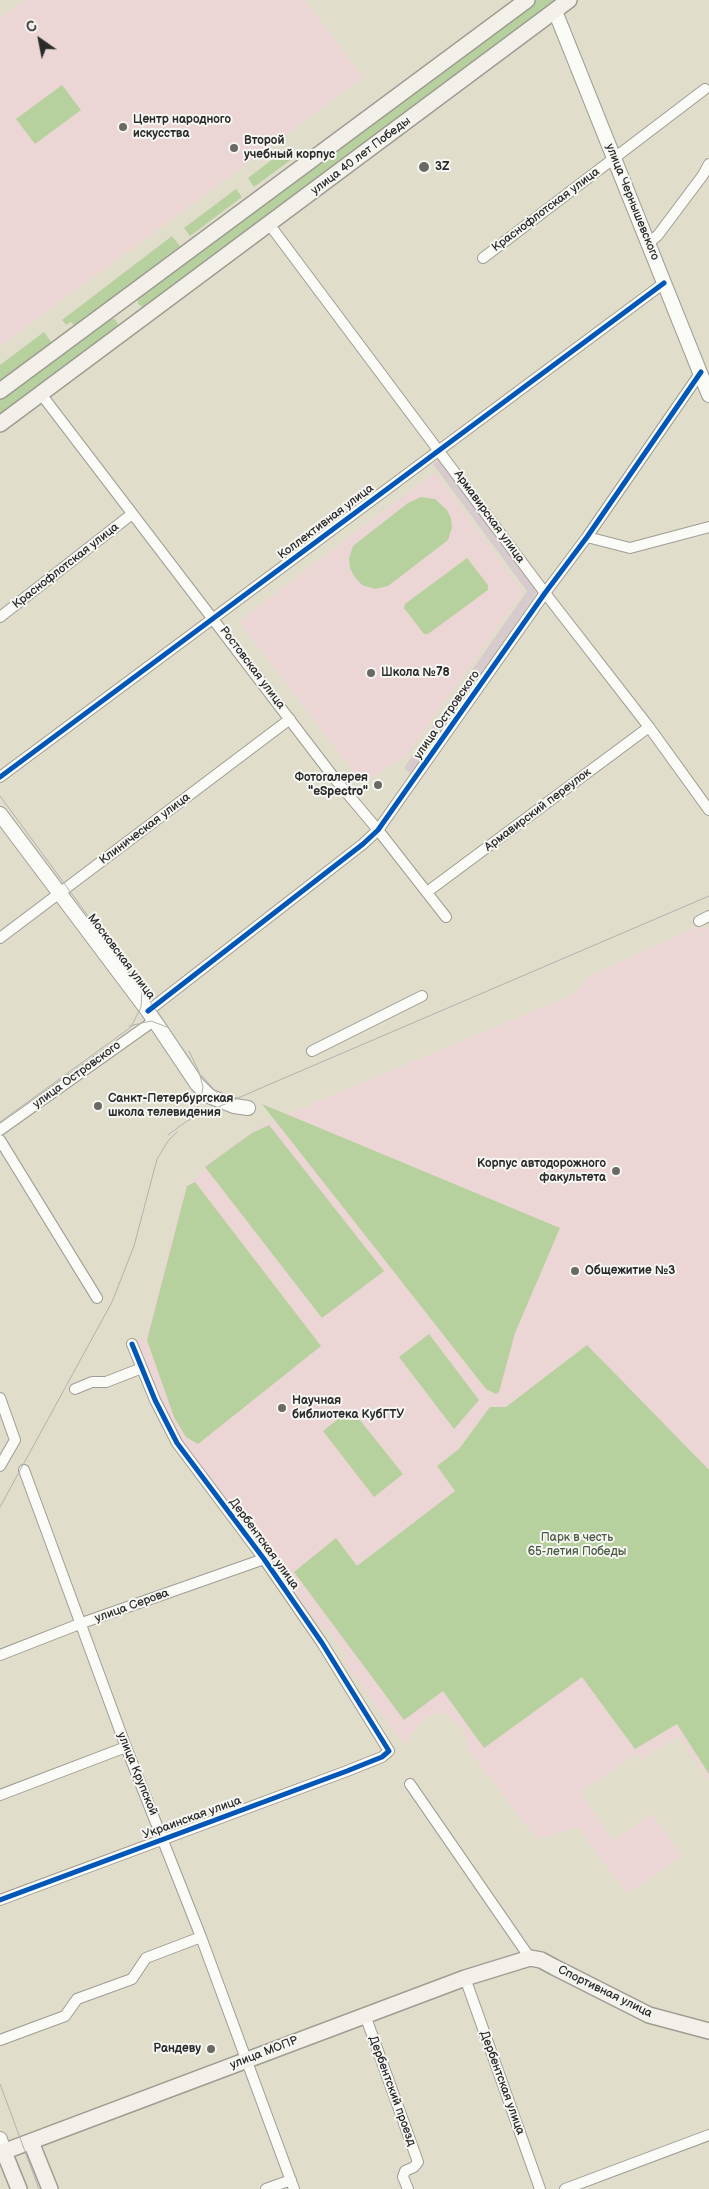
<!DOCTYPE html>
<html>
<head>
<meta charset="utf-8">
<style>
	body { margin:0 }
	#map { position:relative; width:709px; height:2189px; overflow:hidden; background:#e1ddcb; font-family:"Balsamiq Sans",sans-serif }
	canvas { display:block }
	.north { position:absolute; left:15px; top:15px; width:50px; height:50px; -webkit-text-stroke:4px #f6f6f2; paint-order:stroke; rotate:327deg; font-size:14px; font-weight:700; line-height:20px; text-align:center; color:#2b2b2b }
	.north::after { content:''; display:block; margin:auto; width:18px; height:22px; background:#2b2b2b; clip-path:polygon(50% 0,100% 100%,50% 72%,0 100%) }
</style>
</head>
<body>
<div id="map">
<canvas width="709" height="2189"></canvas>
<div class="north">С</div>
</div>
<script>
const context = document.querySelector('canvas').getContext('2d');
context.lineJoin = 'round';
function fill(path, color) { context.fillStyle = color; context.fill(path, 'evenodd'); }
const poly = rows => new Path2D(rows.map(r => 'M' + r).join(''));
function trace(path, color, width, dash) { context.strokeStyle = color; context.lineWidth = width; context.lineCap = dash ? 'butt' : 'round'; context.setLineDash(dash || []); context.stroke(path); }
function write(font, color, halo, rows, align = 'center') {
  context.font = font + ' "Balsamiq Sans",sans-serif'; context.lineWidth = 4; context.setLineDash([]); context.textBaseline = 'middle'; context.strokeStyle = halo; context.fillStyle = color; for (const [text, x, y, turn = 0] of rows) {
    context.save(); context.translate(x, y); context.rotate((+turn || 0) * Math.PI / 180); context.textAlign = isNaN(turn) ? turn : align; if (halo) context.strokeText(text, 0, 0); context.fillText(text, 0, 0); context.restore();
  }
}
fill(poly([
	[25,0,305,0,363,77,0,347,0,15,4,15],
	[435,472,523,592,403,760,393,763,371,778,361,782,239,621],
	[709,927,709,1781,679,1736,641,1760,637,1753,584,1789,582,1795,613,1841,652,1814,682,1856,627,1894,578,1827,537,1839,467,1748,465,1735,457,1723,449,1716,436,1713,426,1718,411,1734,407,1744,401,1741,344,1662,347,1657,327,1629,322,1629,178,1438,134,1344,146,1337,185,1186,194,1180,208,1163,262,1125,574,994,591,975,694,928]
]), '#ebd5d5');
fill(poly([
	[440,459,538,591,412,775,404,768,527,591,433,464]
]), '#d8cbcd');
fill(poly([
	[534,0,557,0,144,308,138,304,138,298,141,294],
	[62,85,81,110,35,144,16,119],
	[285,150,292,159,254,187,248,178],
	[236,189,242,197,190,236,184,228],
	[172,236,180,246,75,326,71,322,66,325,62,320],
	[115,319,119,326,0,416,0,398,107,320],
	[44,332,52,343,0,382,0,365],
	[421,497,435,499,447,510,451,518,452,527,448,540,388,586,375,589,362,585,354,576,350,568,349,559,353,546,408,503],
	[467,558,488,585,488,590,428,634,424,634,404,608,405,604],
	[262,1104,560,1228,515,1333,499,1392,496,1394,486,1389],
	[269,1125,384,1271,322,1318,205,1167,252,1133],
	[195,1182,321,1346,198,1444,186,1437,174,1417,147,1340,187,1186],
	[429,1334,479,1400,454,1429,399,1357],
	[587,1345,709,1470,709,1774,677,1724,635,1749,582,1677,484,1748,443,1691,404,1720,294,1572,336,1538,357,1566,455,1491,437,1466,459,1449,490,1407,506,1407],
	[351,1409,403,1474,374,1497,323,1431]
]), '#b7d19e');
const minor = poly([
	[269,224,545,593,649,727,709,810],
	[649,243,658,235,703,175,709,164],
	[483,258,705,89],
	[41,394,335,779,378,830,446,917],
	[587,537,630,548,709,527],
	[0,617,132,514],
	[0,777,664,283],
	[427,892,649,727],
	[699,921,709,916],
	[0,938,290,719],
	[148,1011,363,844,378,830,545,593,587,537,701,372],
	[312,1051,422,996],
	[0,1130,155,1020],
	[0,1140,97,1298],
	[75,1389,92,1382,106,1382,142,1368],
	[0,1398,15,1440,0,1466],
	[24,1470,126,1747,201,1937,294,2189],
	[0,1655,82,1623,264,1559],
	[410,1784,530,1958],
	[0,1795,126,1747],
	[0,1900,347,1771,382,1757,389,1751,322,1643,264,1559,177,1443,155,1400,132,1344],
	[465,1978,540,2189],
	[365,2015,418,2162,414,2167,405,2171,403,2177,408,2189],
	[0,2040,65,2016,77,1999,132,1979,146,1958,201,1937],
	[266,2189,291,2180],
	[565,2189,709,2135]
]);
const tertiary = poly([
	[555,11,709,395],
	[0,814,148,1011,197,1084,209,1096,234,1106,248,1108],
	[0,2139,4,2152]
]);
const secondary = poly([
	[0,391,527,0],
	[0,424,569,0],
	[31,2142,50,2189],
	[4,2152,19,2189],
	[0,2153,465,1978,530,1958,541,1960,554,1967,649,2015,709,2031]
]);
trace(minor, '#9f9d93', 12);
trace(tertiary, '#9f9d93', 16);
trace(secondary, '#9f9d93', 18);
trace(minor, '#fafaf7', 10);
trace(tertiary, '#fafaf7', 14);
trace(secondary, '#f3f0e9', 15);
trace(poly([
	[0,796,130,973,190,1059],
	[129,1026,151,1021,167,1027],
	[202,1076,219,1095,238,1098],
	[189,1119,200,1103,203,1087,199,1072,189,1051],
	[0,1122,131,1027,141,1007,142,991],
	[168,1135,187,1121,254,1091,709,896],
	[0,1507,112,1302,134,1246,157,1159,168,1141,177,1132],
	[0,2084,39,2189]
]), '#b2b2af', 1);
trace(poly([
	[0,777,664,283],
	[148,1011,363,844,378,830,545,593,587,537,701,372],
	[0,1900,347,1771,382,1757,389,1751,322,1643,264,1559,177,1443,155,1400,132,1344]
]), '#0057b8', 5);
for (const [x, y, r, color] of [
	[123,127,5,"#6b6963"],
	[234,148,5,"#6b6963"],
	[424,167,6,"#6b6963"],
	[371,673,5,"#6b6963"],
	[378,785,5,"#6b6963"],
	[98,1106,5,"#6b6963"],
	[616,1171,5,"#6b6963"],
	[575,1271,5,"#6b6963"],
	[282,1408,5,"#6b6963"],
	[211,2049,5,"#6b6963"]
]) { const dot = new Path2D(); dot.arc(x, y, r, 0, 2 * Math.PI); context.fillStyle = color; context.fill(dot); trace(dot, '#f6f6f2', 2); }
write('bold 12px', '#2b2b2b', '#f6f6f2', [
	["Центр народного",133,120],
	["искусства",133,134],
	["Второй",244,141],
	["учебный корпус",244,155],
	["3Z",435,167],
	["Школа №78",381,673],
	["Фотогалерея",368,778,"right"],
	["\"eSpectro\"",368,792,"right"],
	["Санкт-Петербургская",108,1099],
	["школа телевидения",108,1113],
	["Корпус автодорожного",606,1164,"right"],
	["факультета",606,1178,"right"],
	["Общежитие №3",585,1271],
	["Научная",292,1401],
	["библиотека КубГТУ",292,1415],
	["Рандеву",201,2049,"right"]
], 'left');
write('12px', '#2b2b2b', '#f6f6f2', [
	["улица 40 лет Победы",361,156,-37],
	["улица Чернышевского",632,202,68],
	["Краснофлотская улица",546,210,-37],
	["Армавирская улица",489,517,54],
	["Коллективная улица",326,522,-37],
	["Краснофлотская улица",66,566,-38],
	["Ростовская улица",252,668,53],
	["улица Островского",447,715,-55],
	["Армавирский переулок",538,810,-37],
	["Клиническая улица",145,829,-37],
	["Московская улица",121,957,53],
	["улица Островского",77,1075,-36],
	["Дербентская улица",264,1544,54],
	["улица Серова",132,1606,-20],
	["улица Крупской",137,1774,68],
	["Украинская улица",192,1818,-20],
	["Спортивная улица",605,1992,26],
	["улица МОПР",264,2053,-21],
	["Дербентская улица",502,2083,70],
	["Дербентский проезд",392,2091,70]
]);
write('12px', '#4a5a43', '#f6f6f2', [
	["Парк в честь",577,1538],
	["65-летия Победы",577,1552]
]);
</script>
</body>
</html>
